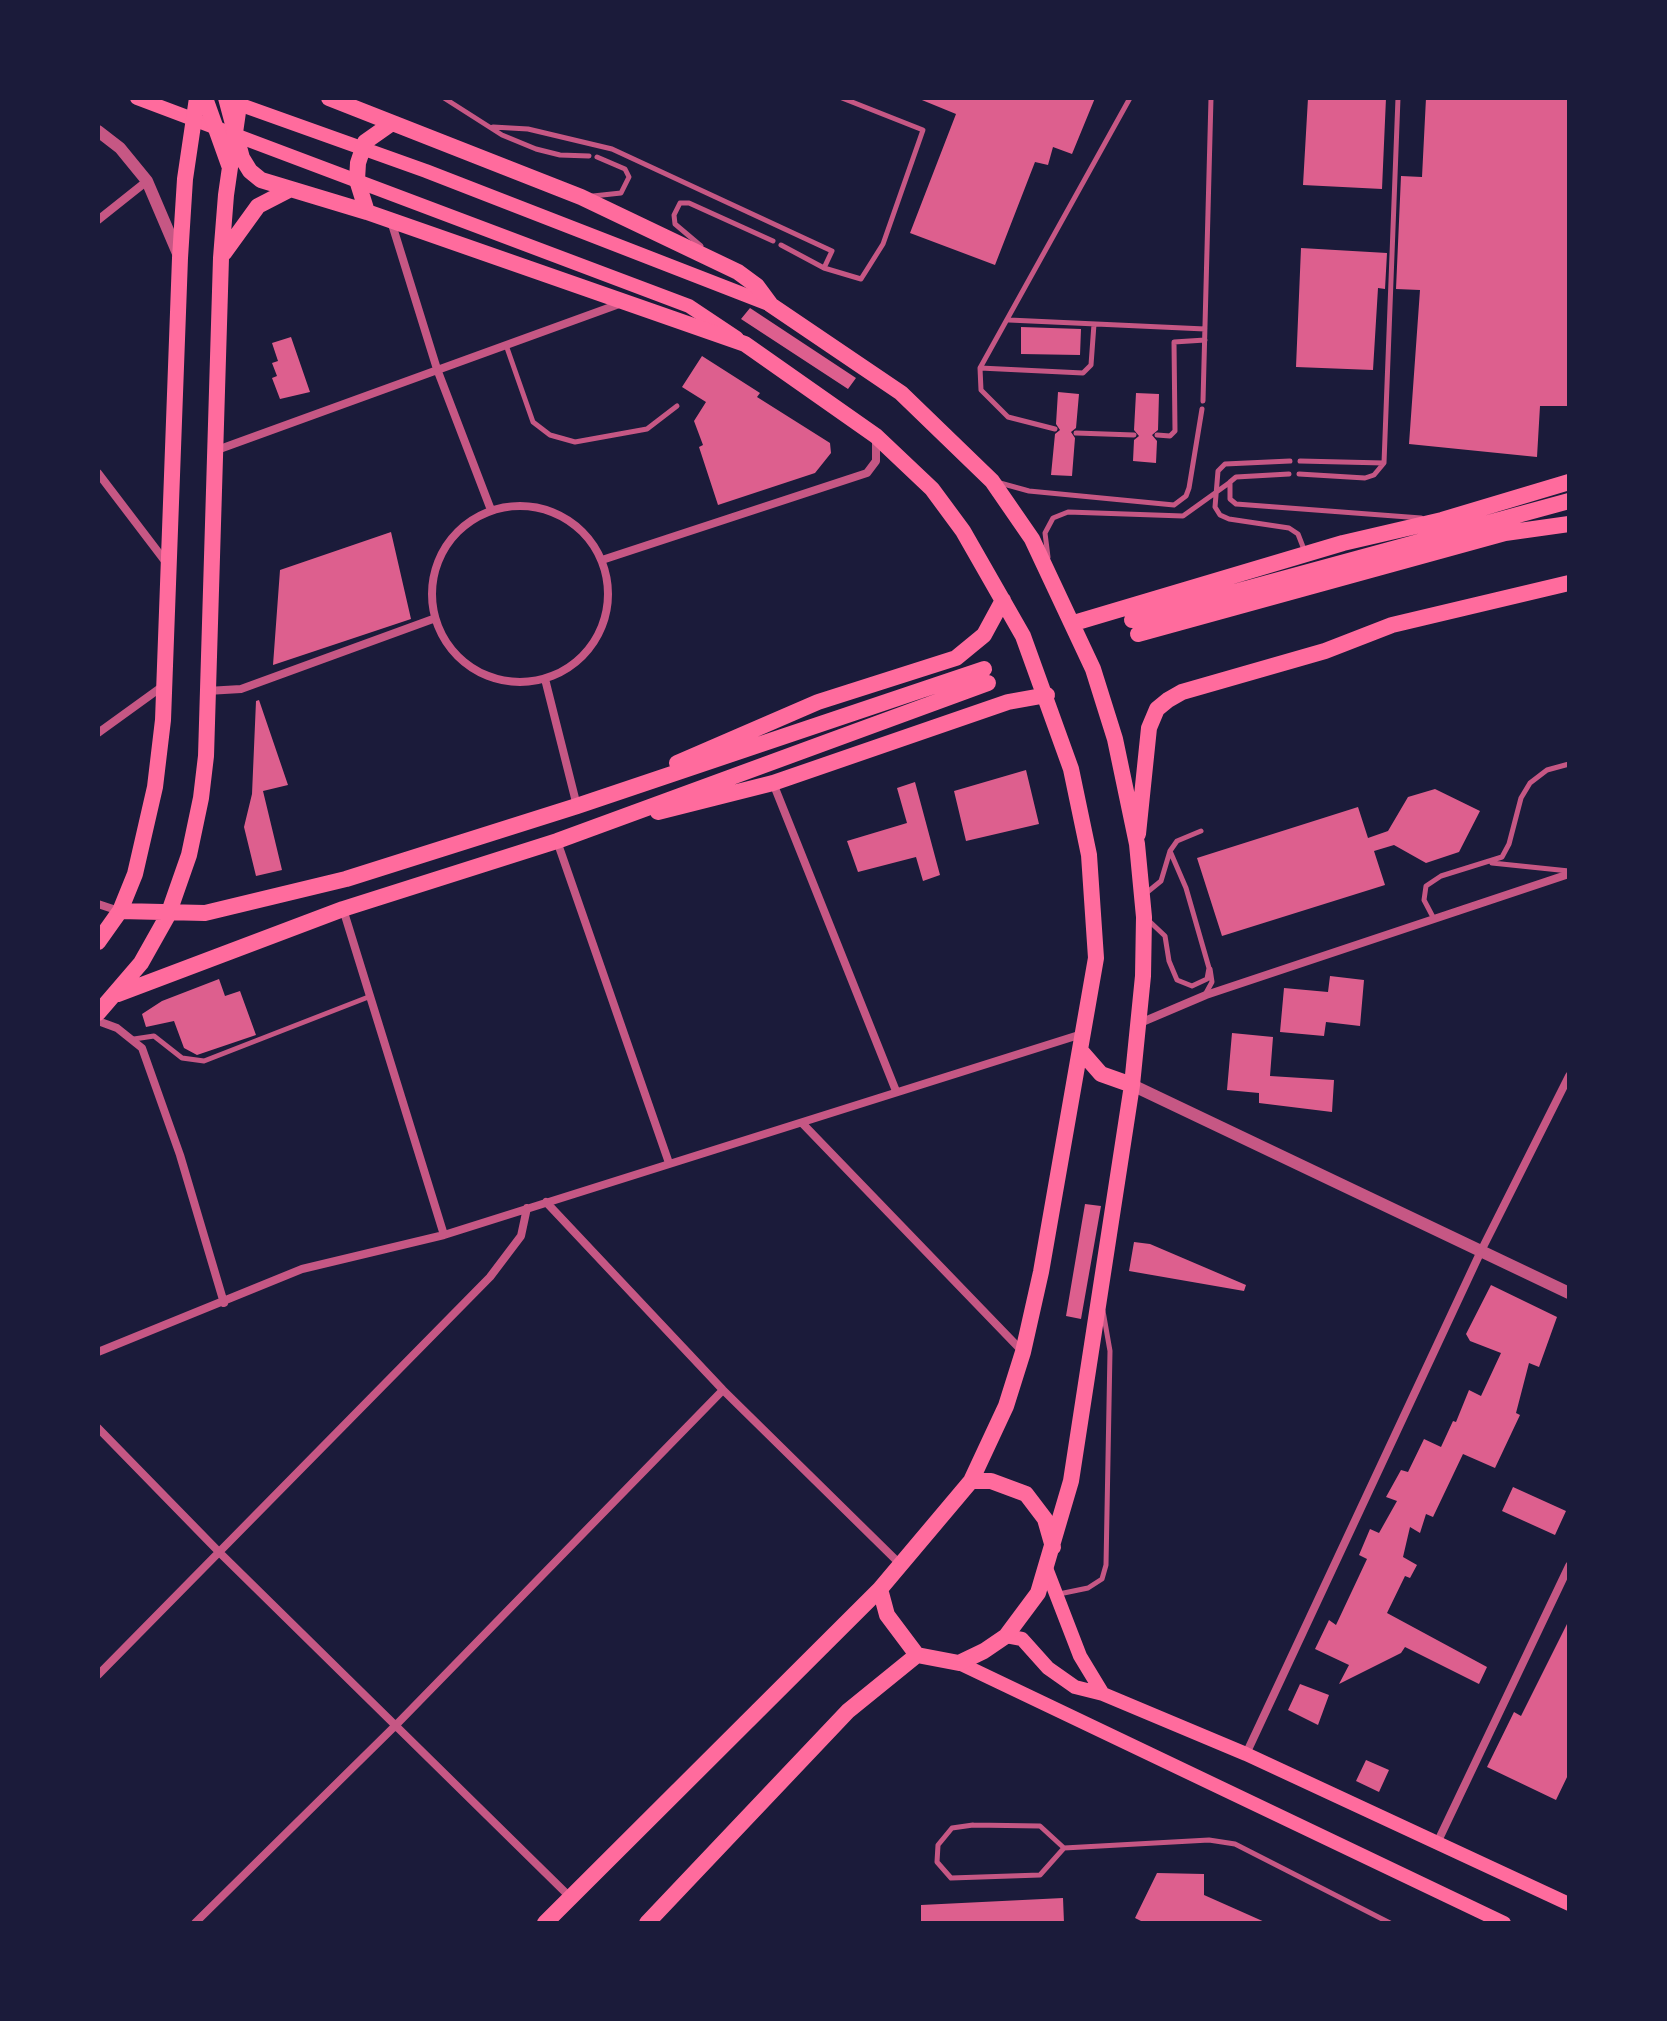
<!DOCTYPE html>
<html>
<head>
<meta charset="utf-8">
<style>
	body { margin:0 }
	#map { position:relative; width:1667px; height:2021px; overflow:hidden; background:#1b1b3a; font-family:Commissioner,sans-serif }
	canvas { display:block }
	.frame { position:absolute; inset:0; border:100px solid #1b1b3a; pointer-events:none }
</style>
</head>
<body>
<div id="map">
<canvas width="1667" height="2021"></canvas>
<div class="frame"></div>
</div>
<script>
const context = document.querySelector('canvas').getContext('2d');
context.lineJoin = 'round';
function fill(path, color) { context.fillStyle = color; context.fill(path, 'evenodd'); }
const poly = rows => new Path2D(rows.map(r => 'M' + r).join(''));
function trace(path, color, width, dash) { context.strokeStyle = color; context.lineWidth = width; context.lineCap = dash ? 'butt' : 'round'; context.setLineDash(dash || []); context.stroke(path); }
fill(poly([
	[917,98,1095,98,1072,154,1053,147,1048,165,1035,162,995,265,910,233,956,114],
	[1308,98,1386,98,1382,189,1303,185],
	[1426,98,1569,98,1569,406,1540,406,1537,457,1409,444,1420,290,1396,289,1401,176,1422,177],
	[1301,248,1387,253,1385,289,1378,288,1373,370,1296,367],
	[750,308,856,378,848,389,741,319],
	[1021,327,1081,329,1080,355,1021,354],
	[291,337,310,392,280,399,272,378,277,376,272,363,278,361,272,343],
	[702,356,760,393,757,397,830,443,831,453,815,473,718,505,699,447,703,445,694,421,706,402,682,387],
	[1058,392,1079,394,1076,428,1071,432,1075,438,1072,476,1051,475,1055,434,1060,430,1056,424],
	[1136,393,1159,394,1158,430,1152,435,1157,441,1156,463,1133,461,1134,440,1139,436,1134,430],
	[391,532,411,619,273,665,280,570],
	[259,700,288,785,263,791,282,870,256,876,244,827,252,794,256,701],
	[1026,770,1039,824,966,841,954,791],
	[915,782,940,875,923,881,916,857,858,872,847,841,907,823,897,788],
	[1435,789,1480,811,1459,852,1426,863,1394,845,1374,851,1385,885,1222,936,1197,858,1358,807,1368,838,1388,831,1408,797],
	[1330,976,1364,980,1360,1026,1326,1022,1324,1036,1280,1032,1284,988,1328,992],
	[219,979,225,996,240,991,256,1035,197,1055,184,1048,174,1021,146,1027,142,1014,162,1001],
	[1232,1033,1273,1037,1270,1076,1334,1080,1332,1112,1259,1103,1259,1093,1227,1090],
	[1085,1204,1101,1206,1081,1319,1066,1316],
	[1134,1242,1150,1244,1246,1285,1244,1291,1129,1271],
	[1491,1285,1557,1317,1539,1367,1529,1363,1516,1413,1520,1415,1495,1468,1463,1454,1433,1517,1426,1514,1420,1533,1410,1527,1403,1557,1417,1565,1410,1578,1405,1576,1387,1613,1487,1667,1479,1684,1405,1647,1401,1653,1339,1684,1349,1665,1315,1649,1329,1620,1336,1625,1367,1559,1359,1555,1370,1529,1379,1533,1397,1501,1386,1497,1401,1470,1408,1472,1424,1439,1441,1447,1453,1421,1456,1422,1469,1390,1481,1396,1501,1353,1470,1341,1466,1334],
	[1513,1487,1566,1511,1555,1535,1502,1511],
	[1569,1620,1569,1773,1556,1800,1487,1767,1514,1712,1521,1716],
	[1300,1684,1329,1695,1318,1725,1288,1710],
	[1366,1760,1389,1770,1379,1792,1356,1781],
	[1157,1873,1204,1874,1204,1895,1267,1923,1145,1923,1135,1918],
	[1063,1898,1064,1923,921,1923,921,1905]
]), '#dd5f8e');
trace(poly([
	[444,98,502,135,536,149,560,155,589,156],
	[493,127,528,129,612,149,832,251,824,268],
	[593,196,621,193,629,177,625,169,597,157],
	[781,245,824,268,861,279,883,244,923,130,842,98],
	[701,246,675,224,674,215,680,203,689,203,773,241],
	[1009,320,1205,329],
	[506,345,533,422,550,435,575,442,647,429,677,406],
	[980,368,1083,373,1091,365,1094,324],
	[1203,401,1211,98],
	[1055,429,1008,417,981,390,980,368,1130,98],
	[1076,433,1134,435],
	[1157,435,1170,436,1175,431,1174,342,1205,340],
	[1290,461,1225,464,1218,471,1215,507,1220,515,1229,519,1289,528,1298,534,1305,552],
	[1300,461,1384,463],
	[1289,474,1236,477,1230,482,1230,499,1236,504,1421,518],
	[1299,474,1365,478,1374,475,1384,463,1398,98],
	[1000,483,1029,491,1174,505,1186,496,1189,488,1202,409],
	[1048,557,1045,533,1053,518,1068,512,1183,516,1229,483],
	[1170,851,1177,841,1201,831],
	[1492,863,1569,871],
	[1145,894,1161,881,1170,851,1186,888,1209,968,1207,979,1192,986,1177,980,1169,961,1165,936,1148,920],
	[1434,919,1424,900,1426,886,1441,876,1502,857,1509,844,1521,798,1530,783,1547,770,1569,764],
	[1206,993,1212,982,1210,969],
	[134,1039,154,1036,182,1058,204,1061,371,996],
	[1059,1594,1088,1588,1102,1579,1106,1565,1110,1351,1103,1311],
	[973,1825,1040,1826,1064,1848,1040,1875,951,1878,937,1862,938,1845,952,1828,973,1825],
	[1064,1848,1209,1840,1235,1844,1390,1923]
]), '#c65784', 5);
trace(poly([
	[98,220,147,181],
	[391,221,437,369,491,510],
	[217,450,622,303],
	[98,473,165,561],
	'432 594a88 88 0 1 1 176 0a88 88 0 1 1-176 0Z',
	[602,560,867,473,876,461,876,441],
	[545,679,577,806],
	[207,691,241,689,433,619],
	[98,733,163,686],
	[773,783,896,1091],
	[557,841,669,1163],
	[98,904,119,911],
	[343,909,444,1235],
	[98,1021,117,1028,142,1048,180,1155,224,1303],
	[1140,1023,1206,995,1569,874],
	[802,1123,1022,1351],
	[546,1202,723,1390,900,1564],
	[98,1352,302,1269,444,1235,1082,1034],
	[98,1428,220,1553,570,1897],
	[98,1675,490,1277,521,1236,527,1208],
	[1246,1754,1481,1251,1569,1076],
	[1438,1841,1569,1566],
	[195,1923,396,1725,723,1390]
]), '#c65784', 8);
trace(poly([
	[98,131,120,148,147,181,179,256],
	[1132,1085,1569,1293]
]), '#c65784', 12);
trace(poly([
	[137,98,689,306,737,338],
	[230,101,426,171,771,305],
	[1046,1568,1080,1656,1103,1694],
	[1006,1636,1022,1639,1048,1668,1075,1687,1103,1694,1246,1754,1569,1904],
	[959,1663,1504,1923]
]), '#ff6b9d', 14);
trace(poly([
	[205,98,229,165],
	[226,98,242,158,250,171,261,180,367,212,745,344,876,436,932,489,963,531,1023,636,1071,769,1089,855,1096,958,1041,1272,1023,1352,1006,1406,971,1481,880,1589,545,1923],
	[329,98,581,197,738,272,757,286,771,305,901,393,992,481,1032,539,1093,669,1115,739,1137,844,1144,917,1143,976,1132,1085,1071,1481,1038,1593,1006,1636,984,1651,959,1663,917,1655,887,1615,880,1589],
	[367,212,357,180,358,163,365,142,392,123],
	[224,253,258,206,289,190],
	[1132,620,1569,501],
	[1074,623,1343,543,1442,520,1569,482],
	[1138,634,1505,533,1569,524],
	[677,763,818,702,956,658,984,635,1003,600],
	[658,812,773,783,1008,702,1047,695],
	[1138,834,1149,728,1157,709,1168,700,1182,692,1325,651,1392,625,1569,583],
	[120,911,205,913,346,879,577,806,984,669],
	[98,942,120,911,135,874,155,787,163,720,180,258,185,179,197,98],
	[118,994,343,909,557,841,988,683],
	[98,1013,141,963,168,915,189,855,201,798,206,756,221,258,226,195,240,98],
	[1080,1050,1101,1074,1132,1085],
	[971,1481,991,1481,1026,1494,1045,1519,1053,1547],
	[647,1923,848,1711,917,1655]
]), '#ff6b9d', 16);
</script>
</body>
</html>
